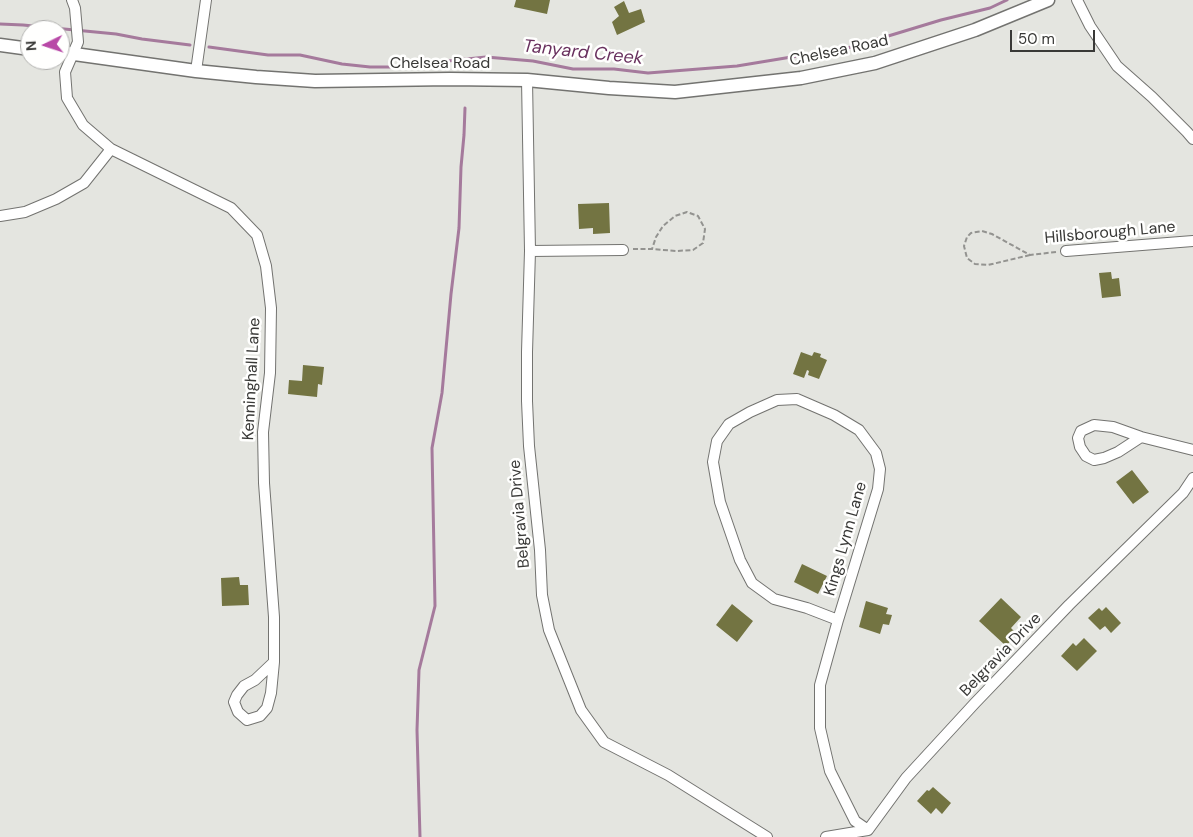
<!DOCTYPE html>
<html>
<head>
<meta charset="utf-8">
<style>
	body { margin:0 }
	#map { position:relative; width:1193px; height:837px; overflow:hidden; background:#e4e5e0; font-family:"DM Sans",sans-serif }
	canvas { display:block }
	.north { position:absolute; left:20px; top:20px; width:50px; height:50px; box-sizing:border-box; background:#fffffe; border:1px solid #b0b0ae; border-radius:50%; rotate:266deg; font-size:14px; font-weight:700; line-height:20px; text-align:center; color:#393937 }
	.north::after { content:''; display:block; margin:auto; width:18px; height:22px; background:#b849a7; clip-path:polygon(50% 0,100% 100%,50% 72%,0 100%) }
	.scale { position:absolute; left:1010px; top:30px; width:85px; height:22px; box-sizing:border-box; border:2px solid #393937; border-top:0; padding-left:6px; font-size:15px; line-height:18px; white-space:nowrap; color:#393937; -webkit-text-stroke:4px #fffffe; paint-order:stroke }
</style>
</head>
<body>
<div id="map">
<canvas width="1193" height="837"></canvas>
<div class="north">N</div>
<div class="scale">50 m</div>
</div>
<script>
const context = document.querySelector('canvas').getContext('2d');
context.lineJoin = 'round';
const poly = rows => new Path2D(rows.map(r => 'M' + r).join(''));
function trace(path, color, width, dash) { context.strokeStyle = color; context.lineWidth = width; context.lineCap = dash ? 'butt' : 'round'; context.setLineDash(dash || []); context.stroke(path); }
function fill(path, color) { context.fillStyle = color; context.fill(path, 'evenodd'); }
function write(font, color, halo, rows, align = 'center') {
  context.font = font + ' "DM Sans",sans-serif'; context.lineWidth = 5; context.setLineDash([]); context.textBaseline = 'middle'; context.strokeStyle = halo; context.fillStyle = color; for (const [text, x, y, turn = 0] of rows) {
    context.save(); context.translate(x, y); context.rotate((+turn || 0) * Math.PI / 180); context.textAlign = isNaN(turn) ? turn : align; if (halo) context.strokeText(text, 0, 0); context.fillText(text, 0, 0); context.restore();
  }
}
trace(poly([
	[0,24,23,25,116,34,142,39,190,45],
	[209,47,268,55,300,55,342,64,370,67,406,67,448,61,486,57,533,61,573,69,614,69,648,73,737,66,852,47,941,20,990,8,1007,0],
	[420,837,417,730,419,670,435,606,432,448,442,393,451,294,459,228,461,167,464,135,465,108]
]), '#a57a9c', 3);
fill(poly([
	[516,0,550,0,547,14,514,7],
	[624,1,629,13,641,9,645,22,617,35,612,22,619,16,614,7],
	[609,203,610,233,593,234,593,228,579,229,578,204],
	[1111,272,1112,279,1119,278,1121,296,1102,298,1099,273],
	[801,352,812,356,814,352,821,354,820,357,827,360,819,379,808,375,809,371,807,370,804,378,793,374],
	[303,365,324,367,322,385,318,384,317,397,288,394,289,380,302,381],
	[1132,470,1149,492,1133,504,1116,482],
	[802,564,827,576,818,594,794,582],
	[239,577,240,585,248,585,249,605,222,606,221,578],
	[1001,598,1021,617,1011,628,1017,634,1006,646,979,621],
	[866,601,888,608,886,614,892,615,889,625,883,624,880,634,859,627],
	[732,604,753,621,737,642,716,625],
	[1106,607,1121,623,1111,633,1105,626,1100,630,1088,618,1099,608,1102,611],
	[1084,638,1097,651,1077,671,1061,656,1073,643,1076,646],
	[933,787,951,803,942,814,936,808,931,814,917,801,927,790,929,791]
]), '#737442');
const minor = poly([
	[72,0,75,8,78,42,65,72,67,98,83,125,111,149,231,208,257,235,266,266,271,308,270,373,263,432,264,483,274,617,274,662,255,680,244,686,237,695,234,702,238,712,247,720,260,716,267,708,271,693,274,662],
	[1077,0,1090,26,1117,66,1152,97,1187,132,1193,139],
	[196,71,206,0],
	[527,80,530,251,527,352,527,401,529,446,540,550,542,595,549,630,581,710,604,742,668,775,767,837],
	[0,216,25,212,56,199,84,183,111,149],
	[530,251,623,250],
	[1066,251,1193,241],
	[797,399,834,415,859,430,876,453,880,469,878,489,838,620,807,608,774,599,752,583,740,560,720,502,713,462,717,441,729,424,750,412,777,400,797,399],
	[1141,437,1118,452,1104,458,1094,460,1086,456,1080,447,1078,438,1081,431,1094,425,1113,427,1141,437,1193,450],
	[838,620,820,685,820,728,830,771,855,821,868,830],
	[826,837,868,830,906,778,975,703,1069,605,1183,493,1193,478]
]);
const tertiary = poly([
	[0,45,30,49],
	[60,52,196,71,256,77,315,81,450,79,527,80,609,88,675,92,801,78,875,63,975,30,1048,0]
]);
trace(minor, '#737370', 12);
trace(tertiary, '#737370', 15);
trace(poly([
	[633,249,652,249,676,251,693,250,703,243,705,229,698,216,687,212,675,216,663,226,656,237,652,249],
	[1030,255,988,265,975,264,967,258,964,246,967,237,971,233,982,231,992,234,1030,255,1056,252]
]), '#939390', 2, [5, 2.5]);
trace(minor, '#fff', 10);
trace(tertiary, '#fff', 12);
write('16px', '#393937', '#fffffe', [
	["Chelsea Road",839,51,-12],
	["Chelsea Road",440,64],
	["Hillsborough Lane",1110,233,-5],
	["Kenninghall Lane",252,379,-87],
	["Belgravia Drive",520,514,-95],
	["Kings Lynn Lane",846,539,-74],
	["Belgravia Drive",1001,655,-46]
]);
write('italic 18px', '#69315f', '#fffffe', [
	["Tanyard Creek",583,53,6]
]);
</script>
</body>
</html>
